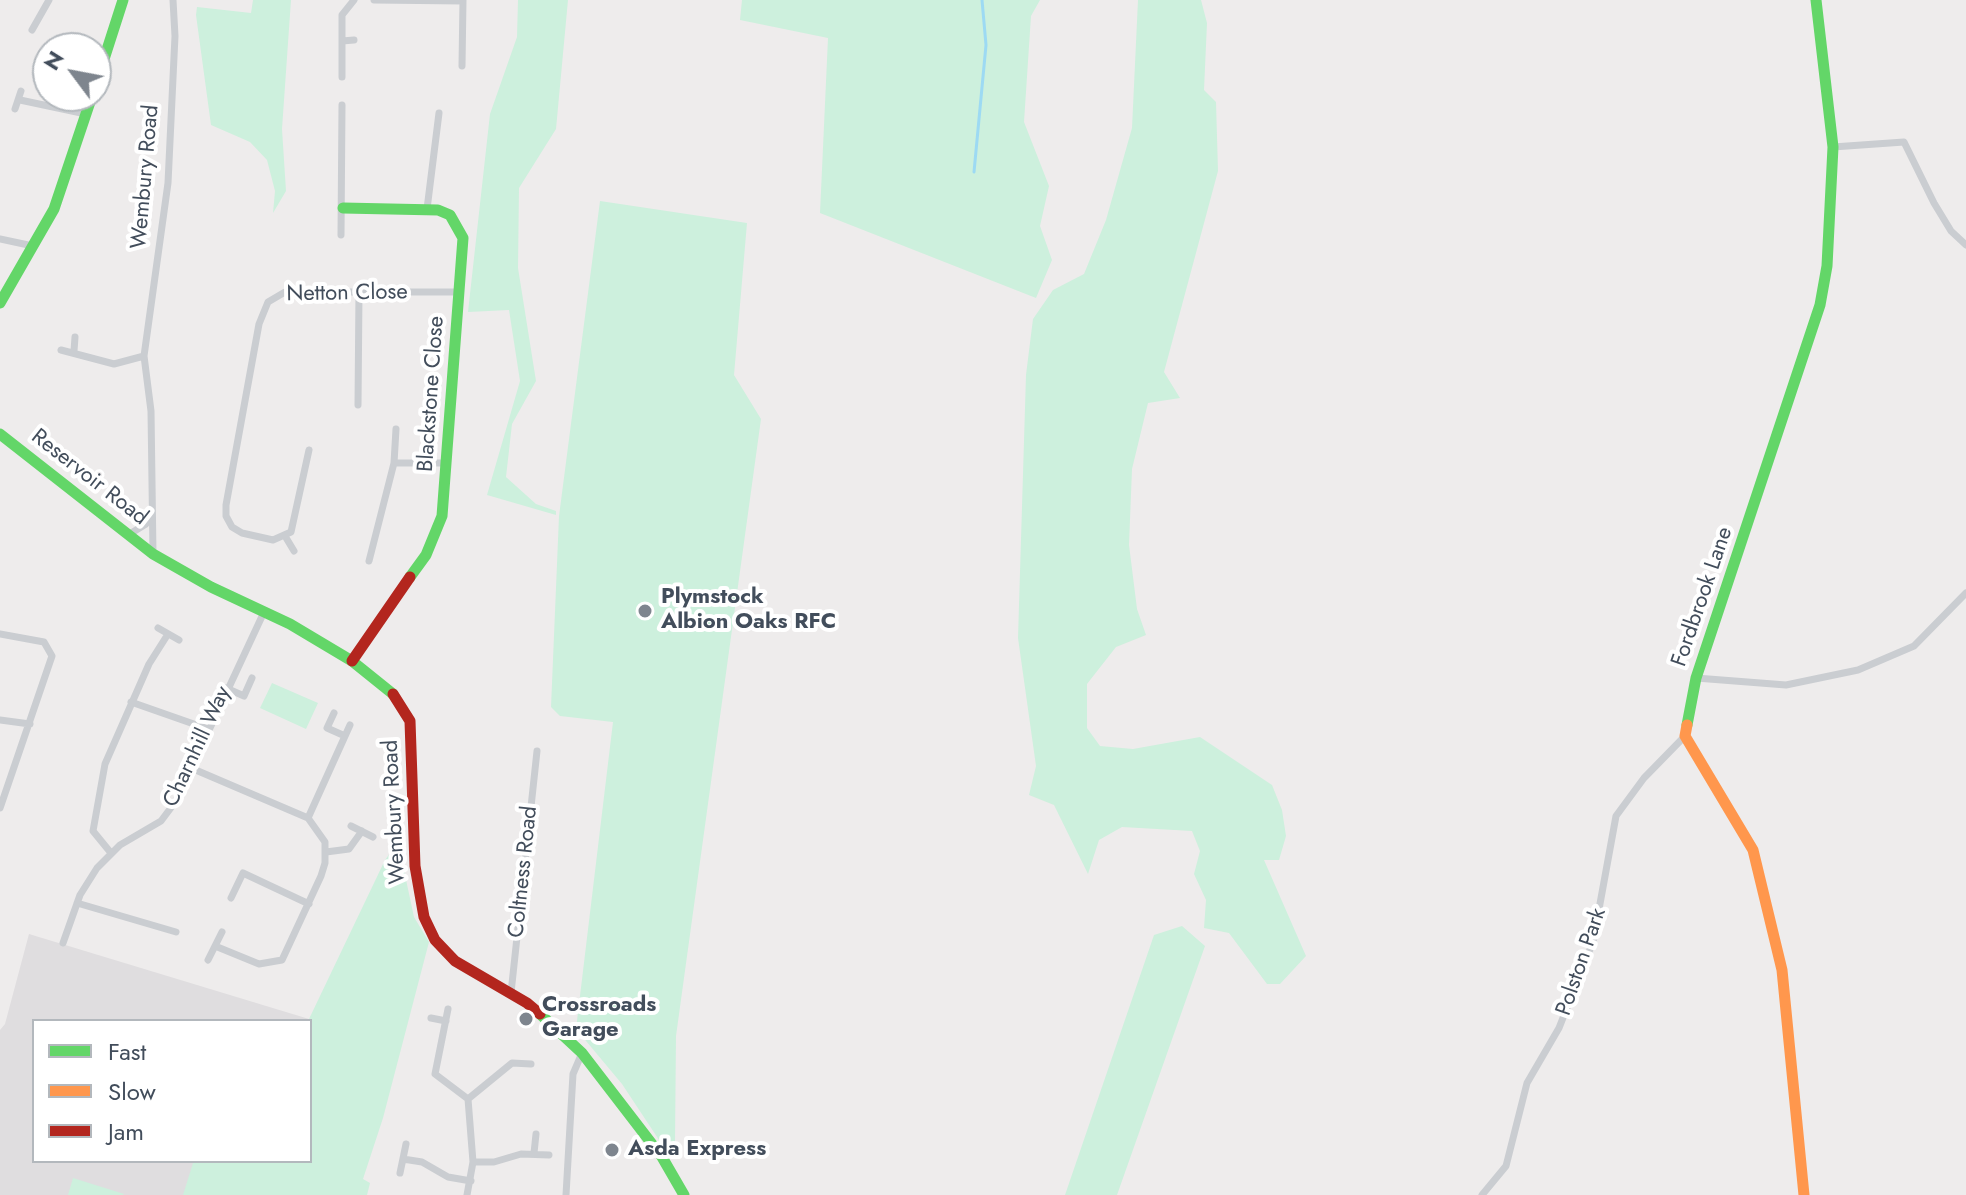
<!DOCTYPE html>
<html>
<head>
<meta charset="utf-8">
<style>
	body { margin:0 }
	#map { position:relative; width:1966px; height:1195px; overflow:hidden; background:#eeecec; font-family:Jost,sans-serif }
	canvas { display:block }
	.legend { position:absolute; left:32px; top:1019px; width:280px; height:144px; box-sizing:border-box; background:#fff; border:2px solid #b3b8bd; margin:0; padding:10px 14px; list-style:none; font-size:24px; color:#424d5b }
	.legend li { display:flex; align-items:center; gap:16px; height:40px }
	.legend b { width:40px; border:2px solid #b3b8bd }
	.north { position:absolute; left:32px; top:32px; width:80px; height:80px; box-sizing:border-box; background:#fff; border:2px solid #b3b8bd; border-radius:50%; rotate:302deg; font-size:22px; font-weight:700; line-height:32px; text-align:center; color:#424d5b }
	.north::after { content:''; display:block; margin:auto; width:28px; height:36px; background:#7e858e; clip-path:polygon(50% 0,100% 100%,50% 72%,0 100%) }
</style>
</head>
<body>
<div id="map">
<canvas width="1966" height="1195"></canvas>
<ul class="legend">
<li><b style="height:10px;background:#63d668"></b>Fast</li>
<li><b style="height:10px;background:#ff974d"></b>Slow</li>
<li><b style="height:10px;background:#b3261e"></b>Jam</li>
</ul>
<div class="north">N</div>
</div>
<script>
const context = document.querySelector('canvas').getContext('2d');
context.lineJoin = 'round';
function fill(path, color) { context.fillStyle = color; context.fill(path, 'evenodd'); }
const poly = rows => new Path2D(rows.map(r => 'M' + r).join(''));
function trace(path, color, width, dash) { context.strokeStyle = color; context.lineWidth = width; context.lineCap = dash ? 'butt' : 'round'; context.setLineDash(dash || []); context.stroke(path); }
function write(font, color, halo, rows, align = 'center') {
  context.font = font + ' Jost,sans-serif'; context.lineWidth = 8; context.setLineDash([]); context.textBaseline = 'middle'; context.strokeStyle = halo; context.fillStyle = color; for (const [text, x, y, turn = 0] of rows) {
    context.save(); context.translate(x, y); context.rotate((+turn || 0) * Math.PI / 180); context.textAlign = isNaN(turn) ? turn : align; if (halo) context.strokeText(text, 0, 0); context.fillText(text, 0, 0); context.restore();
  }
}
fill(poly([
	[29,934,309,1019,34,1021,34,1161,284,1161,274,1195,0,1195,0,1030,5,1024]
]), '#dfdddf');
fill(poly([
	[253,0,291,0,282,129,286,191,273,213,275,191,267,160,250,142,211,125,196,15,197,7,251,13],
	[518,0,568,0,556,129,519,188,518,268,536,381,512,424,506,477,536,504,556,511,556,515,487,495,520,381,509,310,468,312,490,114,517,37],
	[742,0,1040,0,1031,16,1024,122,1049,186,1040,226,1052,260,1036,298,820,213,828,38,740,20],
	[1138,0,1201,0,1207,23,1204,90,1216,102,1218,171,1164,372,1180,398,1148,403,1132,469,1129,545,1137,609,1146,635,1116,647,1087,684,1087,728,1100,746,1133,749,1200,737,1272,785,1282,810,1286,836,1279,860,1264,860,1306,956,1280,984,1267,984,1229,933,1204,928,1206,900,1194,874,1200,851,1192,831,1122,827,1099,840,1088,874,1054,805,1029,795,1036,766,1018,638,1026,375,1033,319,1053,290,1084,274,1106,220,1132,128],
	[600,201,747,223,734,375,761,419,676,1036,675,1141,665,1149,622,1084,576,1029,613,722,560,716,551,707,559,516],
	[272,683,318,703,306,729,260,708],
	[402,837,405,875,414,917,429,942,383,1118,363,1179,370,1183,367,1195,183,1195,193,1163,187,1161,310,1161,309,1019,385,860],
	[1182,926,1205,946,1117,1195,1065,1195,1154,935],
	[73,1178,124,1194,123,1195,68,1195]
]), '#cdf0dd');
trace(poly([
	[974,172,986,45,982,0]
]), '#9ddaf3', 3);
trace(poly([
	[374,0,463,1],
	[32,30,49,0],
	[342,41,354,40],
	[462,66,463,0],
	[342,77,342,15,354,0],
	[20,100,86,114],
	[15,109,21,91],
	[1833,147,1904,142,1934,203,1951,231,1966,245],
	[427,209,439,113],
	[341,235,342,105],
	[0,239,33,246],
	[61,350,114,364,144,356],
	[74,351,75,337],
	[358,405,359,292],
	[309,450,291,532,273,540,242,533,232,527,226,516,226,505,259,324,268,302,285,292,459,292],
	[394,463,447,463],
	[128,535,146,524,149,515],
	[285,536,294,551],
	[153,554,151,411,144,356,168,183,175,36,173,0],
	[369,561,394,463,396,429],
	[158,628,179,640],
	[0,634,44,642,52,656,0,808],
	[1696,678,1786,685,1858,670,1914,646,1966,593],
	[226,688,244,696,252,678],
	[131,702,208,729],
	[334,713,327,728,345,736],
	[0,720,30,724],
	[191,768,308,818,325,842,325,863,321,876,282,960,259,964,215,946,208,960],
	[308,818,350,725],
	[351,826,373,837],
	[326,852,349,849,362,831],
	[111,853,93,831,105,764,149,664,168,634],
	[231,898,243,873,309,904],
	[77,903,176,932],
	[63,943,80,895,97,868,120,845,161,821,176,801,264,612],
	[215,946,222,932],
	[511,993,537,751],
	[448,1009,435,1074,468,1099,473,1162,467,1195],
	[431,1018,446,1021],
	[468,1099,512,1063,531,1064],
	[534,1153,536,1134],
	[403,1159,422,1162,448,1177,471,1181],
	[473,1162,494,1162,521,1154,549,1155],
	[400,1173,406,1144],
	[566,1195,573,1074,582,1053],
	[1482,1195,1506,1166,1527,1083,1559,1028,1593,942,1616,816,1644,778,1685,736]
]), '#cacdd1', 7);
trace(poly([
	[96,84,123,0],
	[343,208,438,210,450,215,463,238,442,516,426,555,410,577],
	[0,303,54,209,92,96],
	[0,434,153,554,211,587,290,624,352,661,393,694],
	[1687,725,1696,678,1820,305,1827,266,1833,147,1816,0],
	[540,1014,582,1053,662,1157,684,1195]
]), '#63d668', 11);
trace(poly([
	[1687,725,1685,736,1753,850,1782,970,1804,1195]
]), '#ff974d', 11);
trace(poly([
	[352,661,410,577],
	[393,694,410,721,415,866,424,917,435,940,455,961,527,1003,540,1014]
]), '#b3261e', 11);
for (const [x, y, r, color] of [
	[645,611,8,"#7e858e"],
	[526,1019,8,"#7e858e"],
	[612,1150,8,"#7e858e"]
]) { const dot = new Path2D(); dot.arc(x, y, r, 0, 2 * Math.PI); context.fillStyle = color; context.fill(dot); trace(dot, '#fff', 3); }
write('22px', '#424d5b', '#fff', [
	["Wembury Road",146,177,-85],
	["Netton Close",347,294,-1],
	["Blackstone Close",432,394,-86],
	["Reservoir Road",89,478,38],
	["Fordbrook Lane",1703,597,-71],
	["Charnhill Way",198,747,-65],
	["Wembury Road",395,812,-93],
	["Coltness Road",524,872,-84],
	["Polston Park",1582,962,-71]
]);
write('bold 22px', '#424d5b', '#fff', [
	["Plymstock",661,598],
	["Albion Oaks RFC",661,623],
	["Crossroads",542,1006],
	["Garage",542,1031],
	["Asda Express",628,1150]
], 'left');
</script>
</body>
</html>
